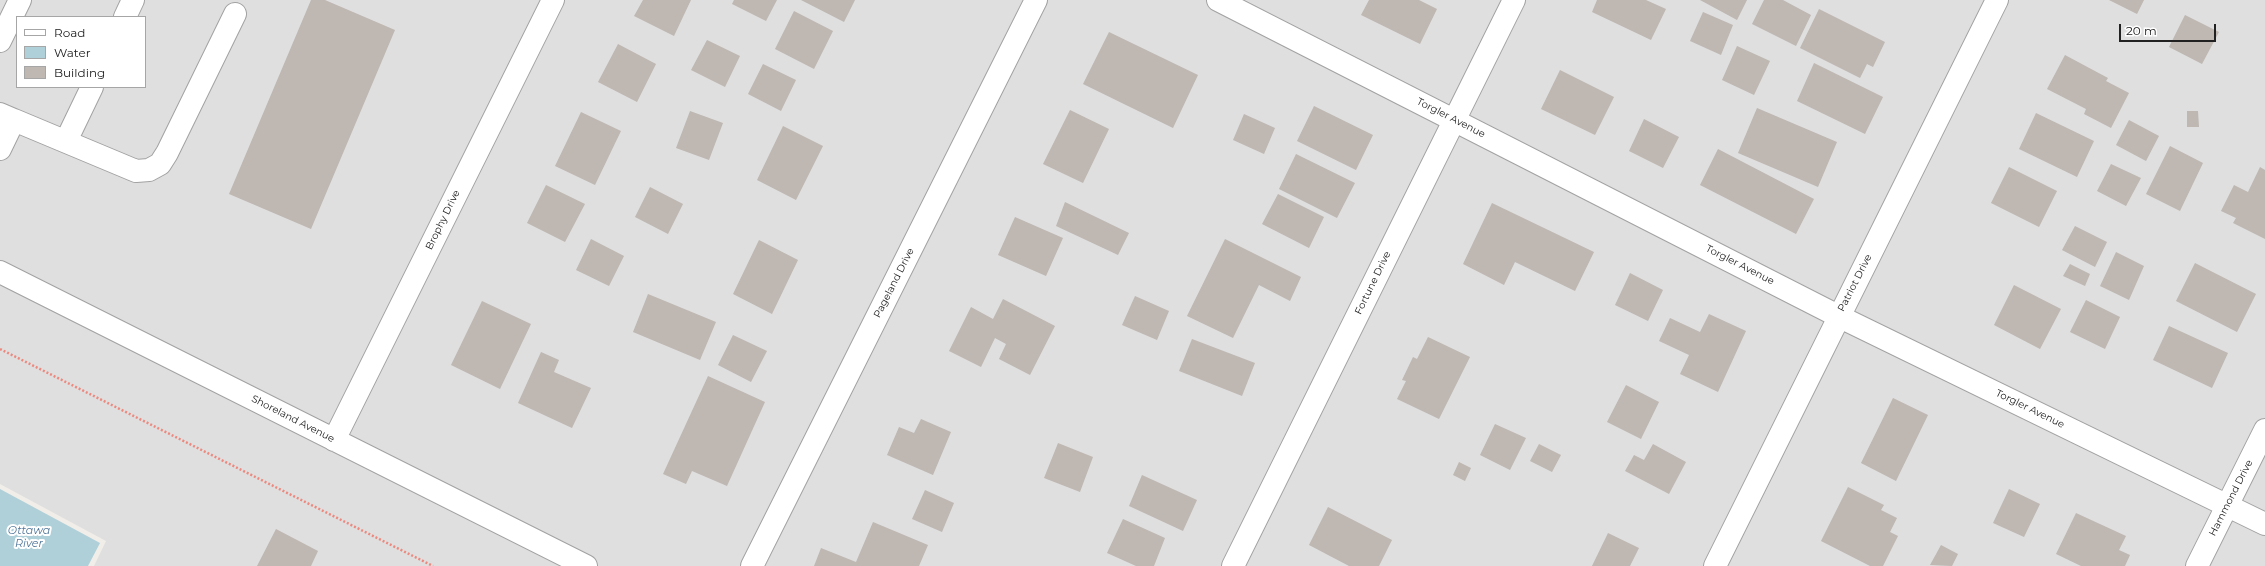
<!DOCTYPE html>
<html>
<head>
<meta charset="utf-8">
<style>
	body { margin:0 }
	#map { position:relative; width:2265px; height:566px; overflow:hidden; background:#f1eee9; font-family:Montserrat,sans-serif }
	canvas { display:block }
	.legend { position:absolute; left:16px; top:16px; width:130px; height:72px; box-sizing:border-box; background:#fff; border:1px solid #a6a6a6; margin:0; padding:5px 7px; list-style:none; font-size:12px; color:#212121 }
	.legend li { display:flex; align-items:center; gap:8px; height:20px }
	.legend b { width:20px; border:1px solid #a6a6a6 }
	.scale { position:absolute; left:2119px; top:24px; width:97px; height:18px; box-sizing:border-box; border:2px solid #212121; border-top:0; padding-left:5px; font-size:12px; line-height:14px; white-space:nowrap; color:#212121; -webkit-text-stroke:3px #fff; paint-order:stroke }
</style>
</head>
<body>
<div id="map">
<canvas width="2265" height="566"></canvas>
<ul class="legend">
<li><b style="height:5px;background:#fff"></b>Road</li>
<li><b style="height:11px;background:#afd0d9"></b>Water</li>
<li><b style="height:11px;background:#beb7b2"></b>Building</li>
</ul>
<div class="scale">20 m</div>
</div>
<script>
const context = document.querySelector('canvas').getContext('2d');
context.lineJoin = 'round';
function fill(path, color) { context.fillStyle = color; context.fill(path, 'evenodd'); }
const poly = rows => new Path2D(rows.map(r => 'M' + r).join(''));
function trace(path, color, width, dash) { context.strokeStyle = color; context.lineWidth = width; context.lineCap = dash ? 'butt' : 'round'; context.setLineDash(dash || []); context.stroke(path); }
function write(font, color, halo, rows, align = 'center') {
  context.font = font + ' Montserrat,sans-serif'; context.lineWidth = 4; context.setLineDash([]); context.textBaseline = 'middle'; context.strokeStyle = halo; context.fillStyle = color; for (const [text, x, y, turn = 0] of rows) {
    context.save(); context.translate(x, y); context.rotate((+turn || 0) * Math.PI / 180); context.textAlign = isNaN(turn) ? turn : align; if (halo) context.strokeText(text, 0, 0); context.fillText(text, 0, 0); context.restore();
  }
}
fill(poly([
	[0,0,2265,0,2265,566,94,566,106,541,0,484],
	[17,17,145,17,145,87,17,87]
]), '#dfdfdf');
fill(poly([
	[0,489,100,543,88,566,0,566]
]), '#afd0d9');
fill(poly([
	[311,0,325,0,395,30,311,229,229,194],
	[643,0,691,0,674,36,634,16],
	[734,0,777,0,766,21,732,4],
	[801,0,855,0,844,22],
	[1369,0,1419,0,1437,9,1420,44,1361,15],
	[1597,0,1646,0,1666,9,1651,40,1592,12],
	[1700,0,1747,0,1737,20],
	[1764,0,1783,0,1811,15,1796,46,1752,24],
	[2109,0,2144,0,2137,14],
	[1819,9,1885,42,1873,67,1867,64,1860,78,1800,48],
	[794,11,833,31,814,69,775,49],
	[1703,12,1733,25,1721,55,1690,41],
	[2185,15,2219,32,2202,64,2169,47],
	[1109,32,1198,75,1173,128,1083,84],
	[707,40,740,56,725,87,691,70],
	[618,44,656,64,637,102,598,82],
	[1737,46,1770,61,1754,95,1722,80],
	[2065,55,2108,78,2106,81,2129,93,2111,128,2084,114,2086,109,2047,89],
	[1814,63,1883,97,1865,134,1797,101],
	[763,64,796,80,781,111,748,94],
	[1560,70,1614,97,1595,135,1541,109],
	[1314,106,1373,135,1356,170,1297,141],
	[1757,108,1837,142,1818,187,1738,153],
	[1070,110,1109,129,1083,183,1043,164],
	[690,111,723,123,709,160,676,148],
	[2187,111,2198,111,2199,127,2187,127],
	[581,112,621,131,595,185,555,166],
	[2036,113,2094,141,2077,177,2019,149],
	[1244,114,1275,128,1264,154,1233,140],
	[1644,119,1679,137,1663,168,1629,151],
	[2129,120,2159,136,2146,161,2116,145],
	[783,126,823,146,796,200,757,180],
	[2170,146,2203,163,2180,211,2146,194],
	[1718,149,1814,199,1796,234,1700,185],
	[1296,154,1355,183,1337,218,1279,189],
	[2111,164,2141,178,2126,206,2097,191],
	[2009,167,2057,191,2039,227,1991,203],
	[2260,167,2265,170,2265,239,2233,223,2236,218,2221,211,2234,185,2248,192],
	[546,185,585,204,565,242,527,223],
	[650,187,683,204,668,234,635,217],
	[1278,194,1324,217,1309,248,1262,224],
	[1065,202,1129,233,1118,255,1056,226],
	[1492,203,1594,252,1575,291,1515,262,1504,285,1463,264],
	[1015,217,1063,238,1046,276,998,255],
	[2075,226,2107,242,2095,267,2062,250],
	[591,239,624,256,609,286,576,270],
	[1225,239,1301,277,1290,301,1259,285,1233,338,1187,316],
	[759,240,798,260,772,314,733,294],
	[2116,252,2144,266,2129,300,2100,286],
	[2195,263,2256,294,2237,332,2176,301],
	[2070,264,2090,274,2085,286,2063,276],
	[1630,273,1663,290,1648,321,1615,305],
	[2014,285,2061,309,2040,349,1994,325],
	[648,294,716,322,700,360,633,332],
	[1135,296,1169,311,1157,340,1122,325],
	[1003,299,1055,326,1030,375,999,359,1006,344,995,338,981,367,949,351,971,307,993,319],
	[2086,300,2120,317,2105,349,2070,332],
	[482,301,531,324,500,389,451,365],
	[1709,314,1746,331,1718,392,1680,374,1689,355,1659,341,1670,318,1700,332],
	[2169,326,2228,353,2212,388,2153,360],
	[733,335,767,351,751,382,718,365],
	[1428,337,1470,357,1439,419,1397,399,1406,381,1402,380,1413,357,1417,359],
	[1192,339,1255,363,1242,396,1179,371],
	[541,352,559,360,554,372,591,388,572,428,518,403],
	[708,376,765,402,727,486,692,471,686,484,663,474],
	[1626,385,1659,402,1641,439,1607,422],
	[1893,398,1928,415,1896,481,1861,463],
	[921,419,951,432,933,475,887,455,899,427,914,433],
	[1495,424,1526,438,1510,470,1480,455],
	[1058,443,1093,457,1080,492,1044,478],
	[1539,444,1561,455,1552,472,1530,461],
	[1653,444,1686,462,1669,494,1625,471,1634,455,1644,460],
	[1459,462,1471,468,1465,481,1453,475],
	[1142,475,1197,500,1183,531,1129,506],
	[1848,487,1884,505,1881,510,1897,518,1890,532,1898,536,1883,566,1870,566,1821,541],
	[2009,489,2040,504,2024,537,1993,523],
	[925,490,954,503,942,532,912,519],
	[1328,507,1392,540,1379,566,1349,566,1309,545],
	[2076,513,2126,536,2119,550,2130,555,2125,566,2081,566,2056,554],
	[1123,519,1165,538,1154,566,1136,566,1107,553],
	[873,522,928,545,919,566,814,566,821,548,856,562],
	[276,529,318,551,311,566,257,566],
	[1608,533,1639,548,1630,566,1592,566],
	[1941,545,1958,554,1952,566,1930,565]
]), '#beb7b2');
const minor = poly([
	[1218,0,1838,316,2265,524],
	[125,17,133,0],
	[0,41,20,0],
	[0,114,14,120,0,149],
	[14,120,136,171,149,170,160,164,167,153,235,14],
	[66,141,92,87],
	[0,272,586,566],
	[334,440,553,0],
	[752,566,1036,0],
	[1233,566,1514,0],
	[1715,566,1997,0],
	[2197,566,2265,430]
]);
trace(minor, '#a2a2a2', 24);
trace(poly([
	[0,349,433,566]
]), '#ec897f', 2.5, [2, 2]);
trace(minor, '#fff', 22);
write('10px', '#212121', '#fff', [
	["Torgler Avenue",1451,118,27],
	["Brophy Drive",443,220,-64],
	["Torgler Avenue",1740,265,27],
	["Pageland Drive",894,283,-63],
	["Fortune Drive",1373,283,-64],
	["Patriot Drive",1855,283,-63],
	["Torgler Avenue",2030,409,26],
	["Shoreland Avenue",293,419,27],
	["Hammond Drive",2231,498,-63]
]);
write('italic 11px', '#507599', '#fff', [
	["Ottawa",29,531],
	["River",29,544]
]);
</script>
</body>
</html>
